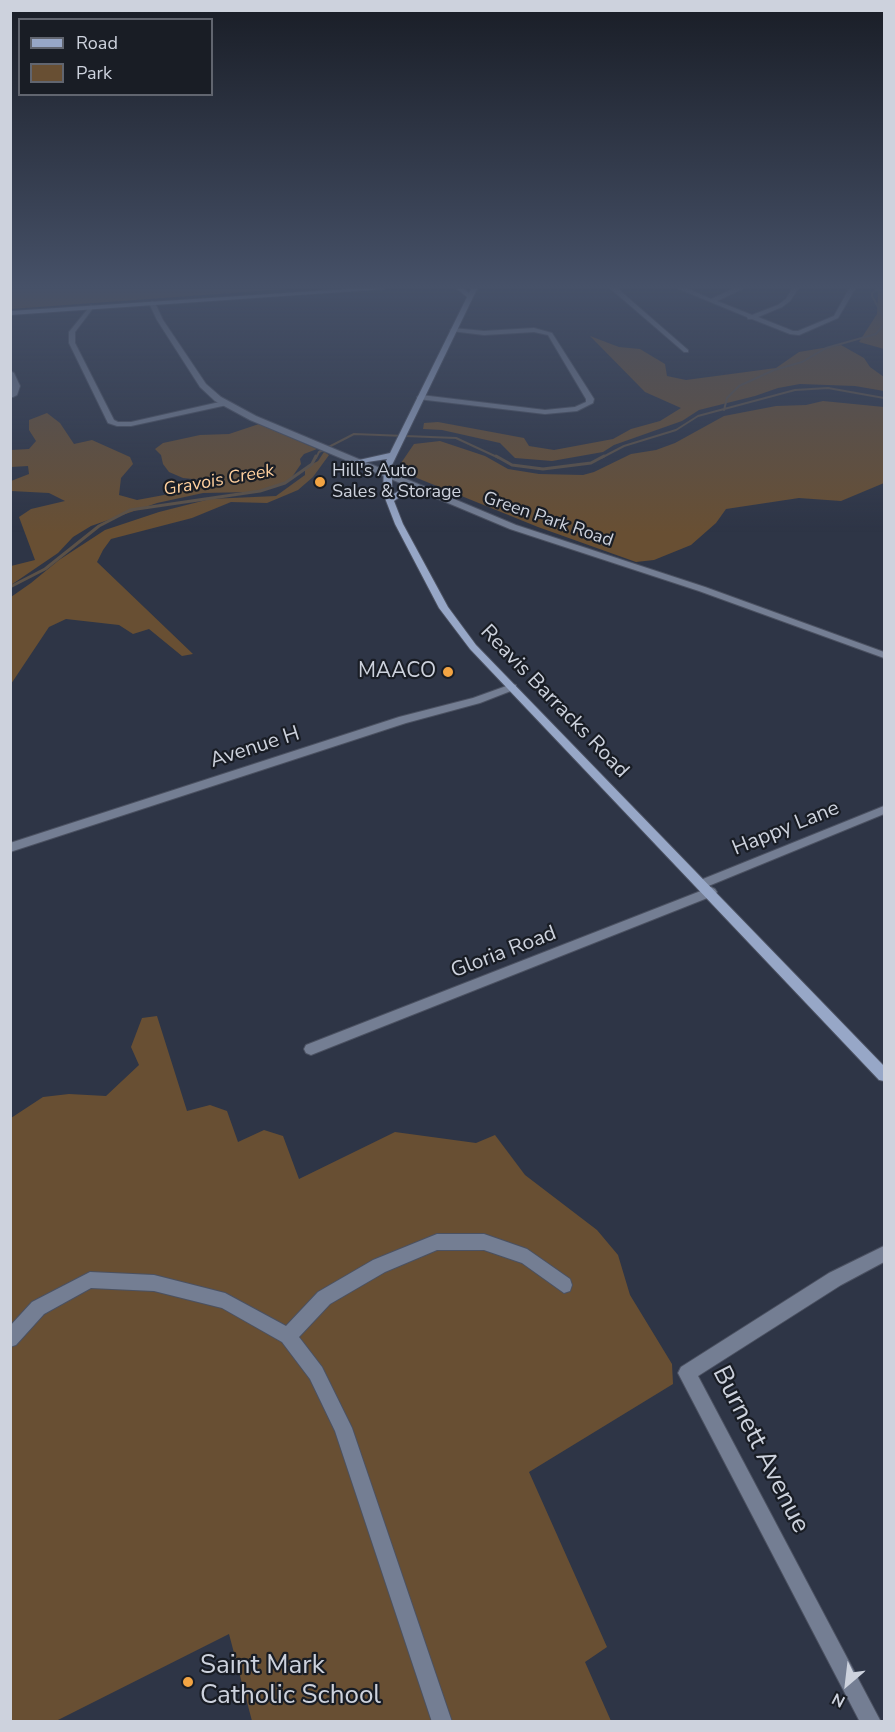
<!DOCTYPE html>
<html>
<head>
<meta charset="utf-8">
<style>
	body { margin:0 }
	#map { position:relative; width:895px; height:1732px; overflow:hidden; background:#2e3546; font-family:"Nunito Sans",sans-serif }
	canvas { display:block }
	.frame { position:absolute; inset:0; border:12px solid #cdd2dd; pointer-events:none }
	.legend { position:absolute; left:18px; top:18px; width:195px; height:78px; box-sizing:border-box; background:#191d25; border:2px solid #61656f; margin:0; padding:8px 10px; list-style:none; font-size:18px; color:#cdd2dd }
	.legend li { display:flex; align-items:center; gap:12px; height:30px }
	.legend b { width:30px; border:2px solid #61656f }
	.north { position:absolute; left:817px; top:1654px; width:60px; height:60px; -webkit-text-stroke:4px #191d25; paint-order:stroke; rotate:208deg; font-size:16px; font-weight:700; line-height:24px; text-align:center; color:#cdd2dd }
	.north::after { content:''; display:block; margin:auto; width:21px; height:27px; background:#cdd2dd; clip-path:polygon(50% 0,100% 100%,50% 72%,0 100%) }
</style>
</head>
<body>
<div id="map">
<canvas width="895" height="1732"></canvas>
<div class="frame"></div>
<ul class="legend">
<li><b style="height:8px;background:#97a7c7"></b>Road</li>
<li><b style="height:16px;background:#684f33"></b>Park</li>
</ul>
<div class="north">N</div>
</div>
<script>
const context = document.querySelector('canvas').getContext('2d');
context.lineJoin = 'round';
function fill(path, color) { context.fillStyle = color; context.fill(path, 'evenodd'); }
const poly = rows => new Path2D(rows.map(r => 'M' + r).join(''));
function trace(path, color, width, dash) { context.strokeStyle = color; context.lineWidth = width; context.lineCap = dash ? 'butt' : 'round'; context.setLineDash(dash || []); context.stroke(path); }
function write(font, color, halo, rows, align = 'center') {
  context.font = font + ' "Nunito Sans",sans-serif'; context.lineWidth = 4.5; context.setLineDash([]); context.textBaseline = 'middle'; context.strokeStyle = halo; context.fillStyle = color; for (const [text, x, y, turn = 0] of rows) {
    context.save(); context.translate(x, y); context.rotate((+turn || 0) * Math.PI / 180); context.textAlign = isNaN(turn) ? turn : align; if (halo) context.strokeText(text, 0, 0); context.fillText(text, 0, 0); context.restore();
  }
}
fill(poly([
	[11,289,288,289,11,309],
	[874,289,884,289,884,349,859,342,877,314,878,291],
	[590,336,619,347,640,349,665,364,667,376,686,380,776,368,799,352,841,345,864,358,870,367,884,377,884,391,855,386,800,384,778,388,755,396,699,410,682,421,614,445,603,452,552,461,515,458,500,443,442,430,423,429,424,423,438,422,524,438,529,446,554,450,613,439,631,429,660,421,681,408,645,392],
	[823,401,884,407,884,483,841,501,799,498,726,509,716,523,691,545,654,560,636,562,538,527,417,478,401,463,414,444,440,441,485,456,508,469,539,474,583,475,594,472,631,454,656,450,675,443,724,416,776,406,806,405],
	[47,413,60,423,74,444,92,440,130,457,133,464,121,478,119,495,137,500,164,495,202,480,183,478,169,472,163,464,161,455,155,449,163,443,200,435,229,434,259,424,317,449,304,454,300,459,301,464,290,480,276,487,252,492,203,493,157,503,91,526,73,537,58,553,11,585,11,566,35,560,19,517,31,509,65,501,49,493,11,491,11,481,29,474,28,466,11,467,11,450,29,449,36,441,29,430,29,420],
	[324,452,329,455,313,477,298,490,267,503,231,502,192,518,111,539,103,550,97,562,193,654,182,656,149,629,133,634,119,625,66,619,49,627,11,684,11,597,31,583,59,560,105,530,159,512,210,499,276,496,305,475,305,468,318,461],
	[157,1016,187,1111,210,1105,227,1111,238,1142,264,1130,283,1136,299,1179,395,1132,476,1143,495,1135,525,1175,597,1230,618,1255,630,1295,672,1364,673,1384,529,1472,607,1647,585,1662,611,1721,252,1721,229,1634,56,1721,11,1721,11,1118,43,1097,69,1094,106,1096,139,1065,131,1047,142,1018]
]), '#684f33');
trace(poly([
	[878,289,872,293,872,296,884,318],
	[724,410,727,398,739,386,774,370,802,362,826,348,876,334,884,324],
	[316,458,319,452,354,434,456,438,499,458],
	[601,458,624,446,676,430,698,416,795,390,828,388,884,398]
]), '#5c5146', 2);
trace(poly([
	[496,456,512,465,543,469,591,463,604,456],
	[10,587,45,569,99,526,130,510,260,491,285,483,312,464,316,456]
]), '#5c5146', 3);
const minor = poly([
	[611,289,618,289,688,350,688,352,684,352,611,289],
	[679,289,688,289,711,299,733,289,742,289,717,301,752,315,778,305,786,299,792,289,798,289,790,301,782,307,758,317,793,331,798,331,834,316,849,289,855,289,838,318,799,335,790,334,752,319,748,319,747,317,679,289],
	[91,305,94,307,75,332,75,343,114,420,118,422,131,422,224,401,227,401,227,405,131,426,117,426,108,423,69,343,69,332,91,305],
	[453,328,484,331,534,328,552,333,594,399,593,403,577,411,545,414,418,399,417,397,421,395,545,410,575,407,586,402,586,399,548,335,534,332,484,335,451,331,450,330,453,328],
	[10,371,14,373,20,386,17,395,13,397,10,397,12,386,10,371],
	[512,684,516,685,516,689,480,703,406,723,10,852,10,843,399,717,473,698,512,684],
	[884,806,884,814,706,887,698,887,696,884,698,881,884,806],
	[711,887,715,889,717,892,715,895,316,1053,311,1055,306,1053,304,1049,306,1045,711,887],
	[437,1234,484,1234,527,1249,570,1279,572,1285,570,1291,564,1293,522,1263,484,1250,437,1250,385,1272,330,1304,299,1337,322,1367,352,1428,452,1722,432,1722,335,1431,310,1379,282,1342,222,1308,154,1291,91,1288,44,1314,16,1345,10,1347,10,1326,32,1302,90,1272,154,1275,225,1293,286,1326,318,1292,373,1260,437,1234],
	[884,1246,884,1262,841,1285,698,1376,881,1722,860,1722,678,1373,681,1367,829,1273,884,1246]
]);
const tertiary = poly([
	[152,301,155,303,163,320,206,384,221,397,256,416,516,525,705,587,884,652,884,658,699,591,510,529,250,420,215,401,200,387,157,320,149,303,152,301]
]);
const secondary = poly([
	[348,289,384,289,10,315,10,311,348,289],
	[457,289,464,289,469,293,471,289,477,289,392,465,392,495,402,489,418,486,422,488,405,493,394,501,403,524,448,607,476,645,884,1066,884,1081,879,1080,470,649,439,608,395,524,383,493,384,465,387,459,354,464,350,462,390,453,467,297,457,289]
]);
trace(minor, '#4b5161', 2);
trace(tertiary, '#4b5161', 2);
trace(secondary, '#4b5161', 2);
fill(minor, '#747e93');
fill(tertiary, '#747e93');
fill(secondary, '#97a7c7');
const sky = context.createLinearGradient(0, 0, 0, 532);
sky.addColorStop(0, '#191d26');
sky.addColorStop(0.54, '#465168');
sky.addColorStop(1, '#46516800');
context.fillStyle = sky;
context.fillRect(0, 0, 895, 532);
for (const [x, y, r, color] of [
	[320,482,6,"#f3a443"],
	[448,672,6,"#f3a443"],
	[188,1682,6,"#f3a443"]
]) { const dot = new Path2D(); dot.arc(x, y, r, 0, 2 * Math.PI); context.fillStyle = color; context.fill(dot); trace(dot, '#191d25', 2); }
write('18px', '#cdd2dd', '#191d25', [
	["Hill's Auto",332,472],
	["Sales & Storage",332,493]
], 'left');
write('italic 18px', '#ffd09e', '#191d25', [
	["Gravois Creek",219,481,-10]
]);
write('18px', '#cdd2dd', '#191d25', [
	["Green Park Road",548,520,19]
]);
write('21px', '#cdd2dd', '#191d25', [
	["MAACO",436,672]
], 'right');
write('21px', '#cdd2dd', '#191d25', [
	["Reavis Barracks Road",554,702,46],
	["Avenue H",255,748,-18],
	["Happy Lane",786,829,-22],
	["Gloria Road",504,953,-21]
]);
write('26px', '#cdd2dd', '#191d25', [
	["Burnett Avenue",760,1450,63]
]);
write('26px', '#cdd2dd', '#191d25', [
	["Saint Mark",200,1667],
	["Catholic School",200,1697]
], 'left');
</script>
</body>
</html>
